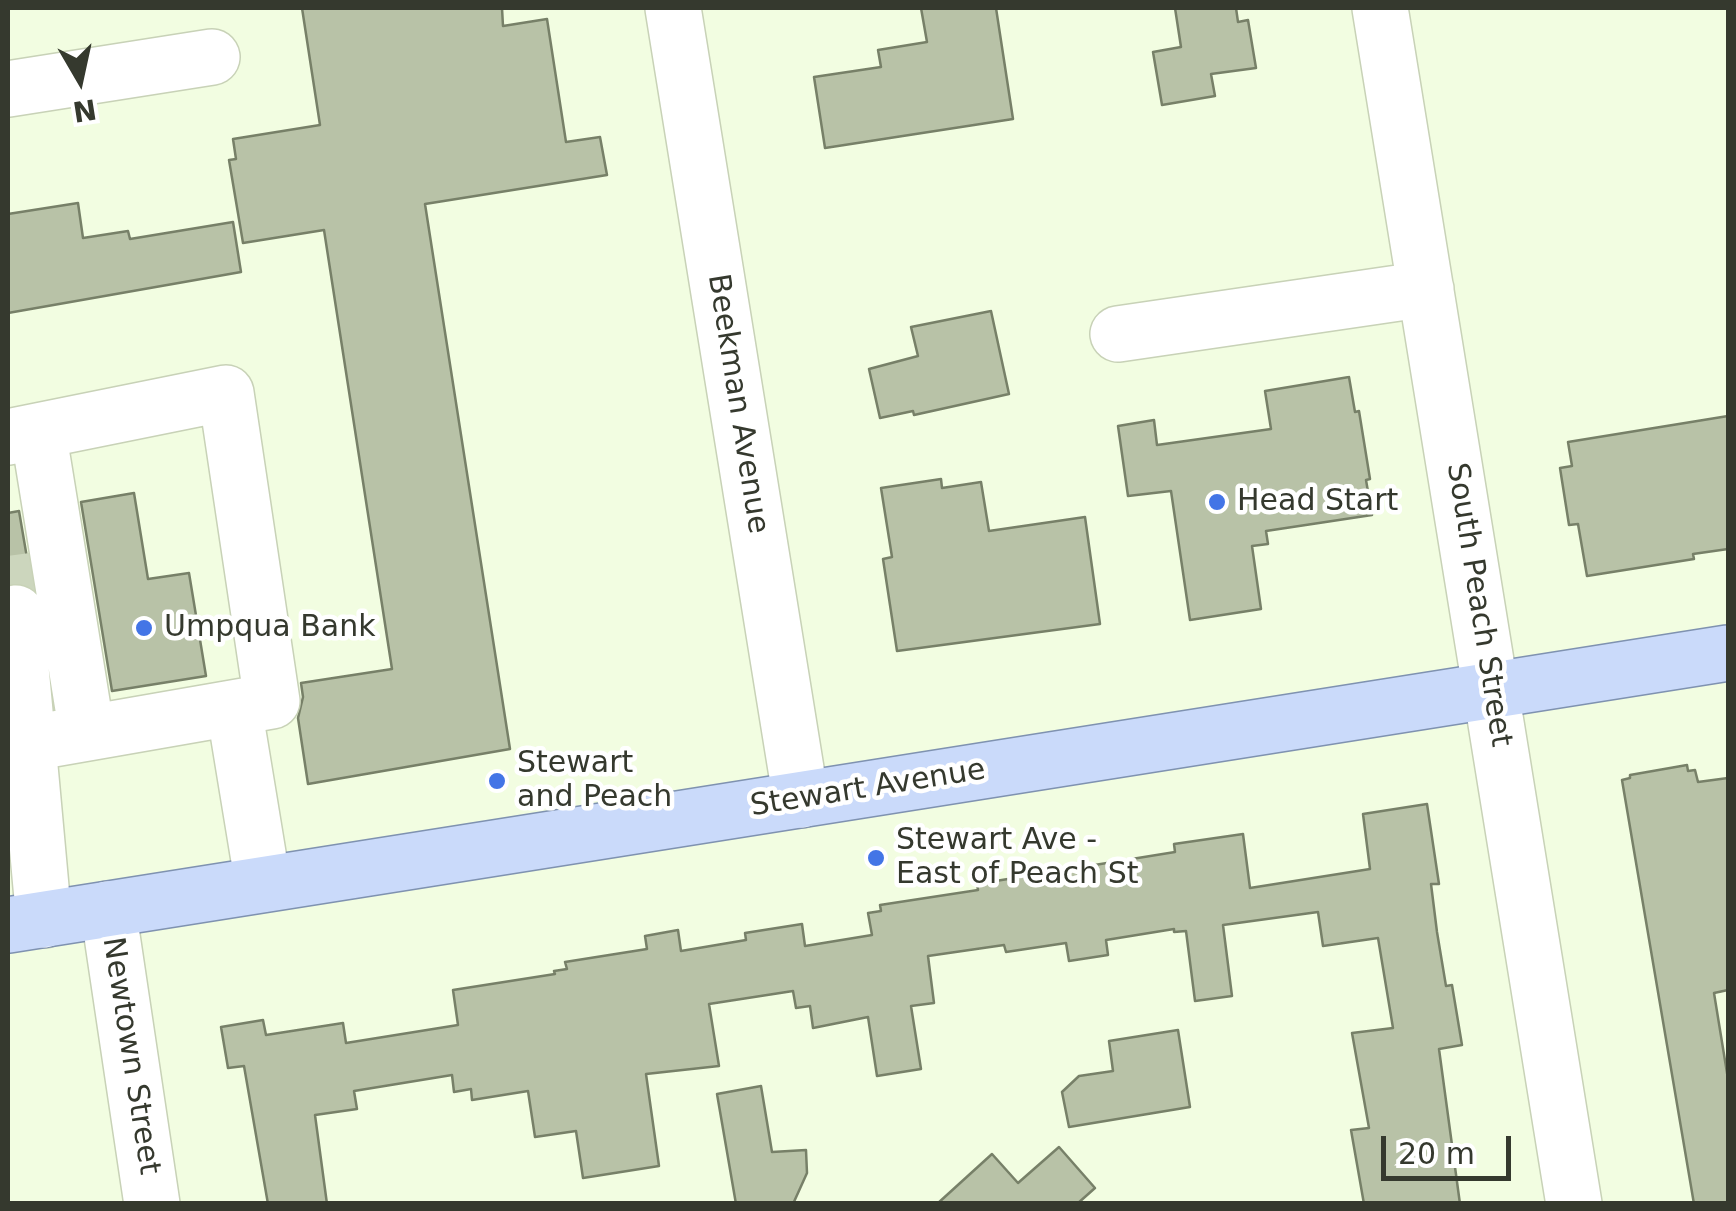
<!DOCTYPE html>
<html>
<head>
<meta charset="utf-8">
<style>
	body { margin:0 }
	#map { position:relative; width:1736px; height:1211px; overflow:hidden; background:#f2fde1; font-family:"DejaVu Sans",sans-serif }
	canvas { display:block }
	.frame { position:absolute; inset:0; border:10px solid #35392e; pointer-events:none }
	.north { position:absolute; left:30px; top:30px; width:100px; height:100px; -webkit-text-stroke:8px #fff; paint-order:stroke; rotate:171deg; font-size:28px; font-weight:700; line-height:40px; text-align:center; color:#35392e }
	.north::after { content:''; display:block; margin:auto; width:35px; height:45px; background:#35392e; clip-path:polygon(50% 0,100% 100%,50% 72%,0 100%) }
	.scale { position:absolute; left:1381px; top:1136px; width:130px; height:45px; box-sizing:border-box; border:5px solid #35392e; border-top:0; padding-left:12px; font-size:30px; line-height:35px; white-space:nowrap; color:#35392e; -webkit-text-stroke:8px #fff; paint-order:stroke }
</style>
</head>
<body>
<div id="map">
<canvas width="1736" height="1211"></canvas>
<div class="frame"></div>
<div class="north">N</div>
<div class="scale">20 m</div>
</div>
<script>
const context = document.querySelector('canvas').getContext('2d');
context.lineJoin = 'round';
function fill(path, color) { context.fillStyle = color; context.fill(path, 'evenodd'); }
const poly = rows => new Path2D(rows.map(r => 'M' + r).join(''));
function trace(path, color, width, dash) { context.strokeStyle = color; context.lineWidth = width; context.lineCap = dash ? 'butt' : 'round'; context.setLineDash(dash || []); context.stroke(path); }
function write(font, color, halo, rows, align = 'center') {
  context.font = font + ' "DejaVu Sans",sans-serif'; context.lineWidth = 9; context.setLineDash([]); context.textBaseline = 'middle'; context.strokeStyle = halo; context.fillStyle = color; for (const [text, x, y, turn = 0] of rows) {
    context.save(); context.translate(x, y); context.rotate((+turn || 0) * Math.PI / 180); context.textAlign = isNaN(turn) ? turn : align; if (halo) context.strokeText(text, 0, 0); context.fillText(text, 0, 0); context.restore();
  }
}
const building = poly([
	[302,8,502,8,503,26,547,19,566,142,600,137,607,175,425,204,510,749,308,784,298,718,303,697,301,683,392,669,324,230,243,243,229,160,236,159,233,139,320,125,302,8],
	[921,8,996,8,1013,119,825,148,814,77,881,67,878,50,927,42,921,8],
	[1175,8,1236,8,1238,22,1248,20,1256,68,1211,74,1215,96,1162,105,1153,52,1181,47,1175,8],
	[78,203,83,238,128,231,130,239,233,222,241,272,8,313,8,214,78,203],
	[991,311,1009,394,914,415,913,411,880,418,869,369,918,356,911,327,991,311],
	[1349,377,1355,412,1359,411,1370,479,1366,480,1372,515,1266,531,1268,544,1252,546,1261,609,1190,620,1171,491,1128,496,1118,426,1154,420,1157,445,1271,429,1265,391,1349,377],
	[1728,416,1728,549,1693,554,1694,559,1587,576,1578,524,1569,525,1560,468,1572,466,1568,442,1728,416],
	[941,479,942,488,981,482,989,531,1085,517,1100,624,897,651,883,559,892,557,881,488,941,479],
	[134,493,148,579,189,573,206,676,112,691,81,502,134,493],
	[19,511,32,587,14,582,8,584,8,513,19,511],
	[1687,765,1688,771,1695,770,1698,782,1728,778,1728,990,1714,993,1728,1079,1728,1204,1694,1204,1622,780,1630,778,1630,775,1687,765],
	[1427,804,1439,884,1431,884,1437,932,1446,986,1452,985,1462,1045,1439,1049,1460,1204,1364,1204,1351,1130,1369,1128,1352,1033,1393,1028,1378,938,1323,946,1318,912,1223,925,1232,996,1195,1001,1186,931,1174,932,1174,929,1106,940,1108,955,1069,961,1066,943,1006,952,1004,945,928,956,934,1003,911,1006,921,1069,877,1076,868,1017,813,1028,810,1006,796,1008,793,991,709,1004,719,1066,646,1074,659,1166,583,1178,576,1131,535,1137,528,1091,472,1100,471,1089,454,1092,452,1075,354,1091,357,1109,315,1115,327,1204,268,1204,244,1066,228,1068,221,1027,263,1020,266,1035,343,1023,346,1043,458,1025,453,990,555,974,554,971,567,969,565,962,647,949,645,936,678,930,681,951,746,940,745,933,802,924,805,946,872,935,868,913,881,911,880,905,978,890,977,884,1175,852,1174,844,1243,834,1250,888,1370,869,1363,814,1427,804],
	[1178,1030,1190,1107,1069,1127,1062,1092,1079,1076,1113,1071,1109,1041,1178,1030],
	[761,1086,772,1152,806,1150,807,1173,793,1204,736,1204,717,1094,761,1086],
	[1059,1147,1095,1188,1077,1204,937,1204,992,1154,1018,1183,1059,1147]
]);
fill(building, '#b8c2a7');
trace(building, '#778068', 2.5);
trace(poly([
	[8,556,16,613]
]), '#ccd6bd', 55, [55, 28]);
const minor = poly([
	[673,8,801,800],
	[1380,8,1574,1204],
	[8,89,212,57],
	[1118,334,1426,289],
	[38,431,87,733],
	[8,437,226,393,272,701,8,747],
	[16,613,44,920],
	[234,708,263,884],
	[108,909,152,1204]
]);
const major = poly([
	[8,925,1728,653]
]);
trace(minor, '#c8d2b7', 58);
trace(major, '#7f92b0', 58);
trace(minor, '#fff', 55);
trace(major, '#cadafa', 55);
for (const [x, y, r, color] of [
	[1217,502,10,"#4375e6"],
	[144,628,10,"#4375e6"],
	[497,781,10,"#4375e6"],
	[876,858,10,"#4375e6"]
]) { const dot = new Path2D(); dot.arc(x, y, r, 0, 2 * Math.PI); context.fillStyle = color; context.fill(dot); trace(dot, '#fff', 4); }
write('30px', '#35392e', '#fff', [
	["Beekman Avenue",737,404,81],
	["South Peach Street",1478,605,81],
	["Stewart Avenue",868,789,-9],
	["Newtown Street",130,1056,81]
]);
write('30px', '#35392e', '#fff', [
	["Head Start",1237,502],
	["Umpqua Bank",164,628],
	["Stewart",517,764],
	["and Peach",517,798],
	["Stewart Ave -",896,841],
	["East of Peach St",896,875]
], 'left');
</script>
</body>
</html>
